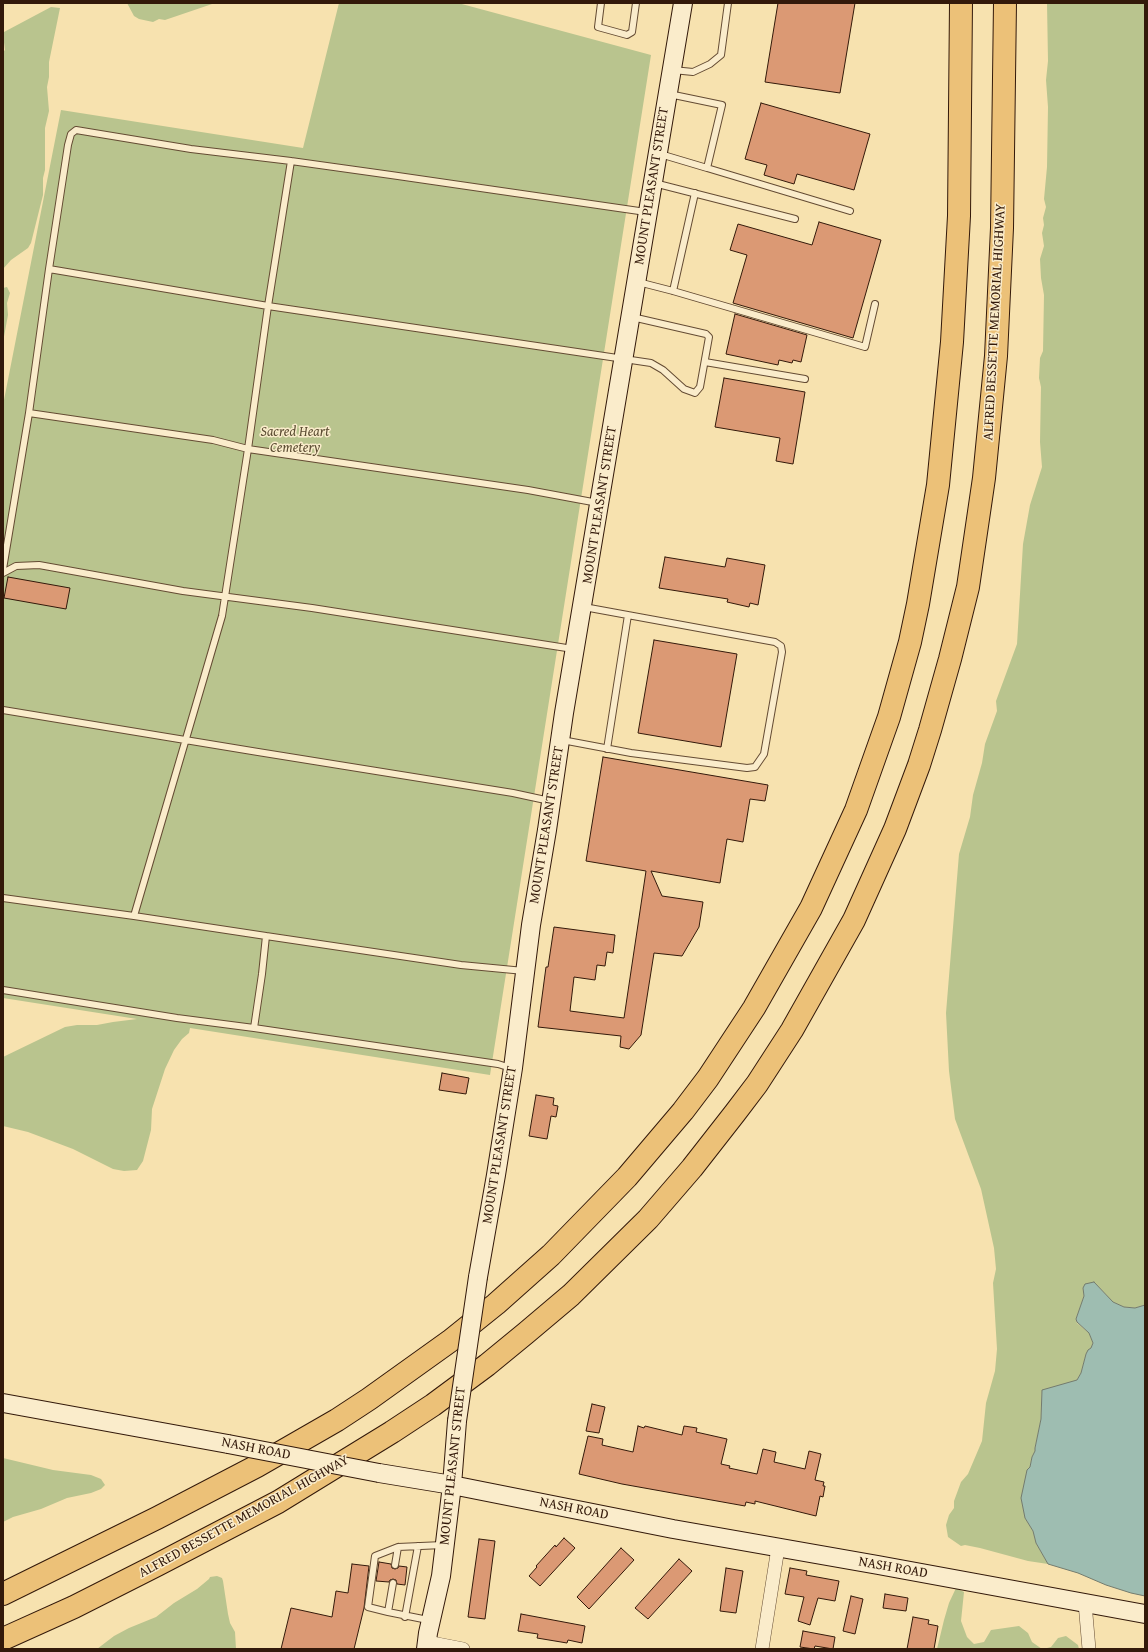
<!DOCTYPE html>
<html>
<head>
<meta charset="utf-8">
<style>
	body { margin:0 }
	#map { position:relative; width:1148px; height:1652px; overflow:hidden; background:#f7e2af; font-family:"Gentium Book Plus",serif }
	canvas { display:block }
	.frame { position:absolute; inset:0; border:4px solid #33190a; pointer-events:none }
</style>
</head>
<body>
<div id="map">
<canvas width="1148" height="1652"></canvas>
<div class="frame"></div>
</div>
<script>
const context = document.querySelector('canvas').getContext('2d');
context.lineJoin = 'round';
function fill(path, color) { context.fillStyle = color; context.fill(path, 'evenodd'); }
const poly = rows => new Path2D(rows.map(r => 'M' + r).join(''));
function trace(path, color, width, dash) { context.strokeStyle = color; context.lineWidth = width; context.lineCap = dash ? 'butt' : 'round'; context.setLineDash(dash || []); context.stroke(path); }
function write(font, color, halo, rows, align = 'center') {
  context.font = font + ' "Gentium Book Plus",serif'; context.lineWidth = 3; context.setLineDash([]); context.textBaseline = 'middle'; context.strokeStyle = halo; context.fillStyle = color; for (const [text, x, y, turn = 0] of rows) {
    context.save(); context.translate(x, y); context.rotate((+turn || 0) * Math.PI / 180); context.textAlign = isNaN(turn) ? turn : align; if (halo) context.strokeText(text, 0, 0); context.fillText(text, 0, 0); context.restore();
  }
}
fill(poly([
	[127,3,215,3,165,20,159,19,153,22,139,19,134,16],
	[339,3,458,3,651,55,490,1075,190,1028,189,1033,182,1039,174,1050,165,1069,152,1109,151,1130,143,1161,137,1170,124,1171,113,1169,73,1149,28,1132,3,1126,3,1057,65,1027,77,1025,97,1025,113,1022,137,1019,3,998,3,405,61,110,303,148],
	[1047,3,1145,3,1145,1305,1135,1308,1124,1307,1113,1302,1094,1282,1083,1288,1084,1296,1076,1319,1077,1323,1089,1333,1093,1343,1091,1348,1086,1354,1081,1373,1077,1380,1072,1383,1042,1391,1041,1419,1035,1448,1035,1451,1032,1457,1030,1467,1025,1518,1033,1531,1036,1543,1048,1564,1028,1561,980,1548,965,1545,961,1546,948,1537,946,1525,949,1515,954,1508,954,1501,961,1482,968,1474,982,1441,986,1403,995,1371,997,1349,993,1283,996,1269,994,1248,981,1189,955,1119,949,1071,946,1013,959,854,970,817,973,795,982,763,985,744,997,711,996,701,1017,644,1023,544,1030,505,1042,467,1040,442,1041,387,1039,378,1040,358,1043,351,1044,295,1041,278,1040,259,1044,246,1042,233,1044,225,1043,218,1046,207,1044,199,1047,167,1048,107,1046,80,1048,61],
	[51,7,60,8,49,62,49,77,47,87,49,111,45,128,45,170,43,178,43,195,31,243,28,248,11,260,3,269,3,52,5,50,3,35,4,32],
	[7,287,10,293,7,303,8,315,3,342,3,288],
	[3,1458,53,1470,91,1475,101,1479,105,1485,101,1489,91,1493,67,1498,41,1509,13,1517,3,1522],
	[217,1576,222,1578,223,1581,228,1614,230,1623,235,1632,236,1649,97,1649,114,1636,129,1628,156,1617,174,1603,197,1589,209,1579,210,1577],
	[956,1588,964,1592,961,1621,967,1637,974,1644,984,1642,991,1630,1019,1626,1028,1633,1032,1642,1042,1649,937,1649,944,1620,949,1603],
	[1066,1636,1078,1645,1079,1649,1043,1649,1051,1647,1058,1638]
]), '#b9c48e');
const water = poly([
	[1094,1282,1113,1302,1124,1307,1135,1308,1145,1305,1145,1596,1131,1593,1106,1585,1078,1573,1048,1564,1036,1543,1033,1531,1025,1518,1021,1498,1027,1470,1030,1467,1032,1457,1035,1451,1035,1448,1041,1419,1042,1390,1077,1380,1081,1373,1086,1354,1088,1350,1091,1348,1093,1343,1089,1333,1077,1322,1076,1319,1084,1296,1083,1288,1085,1284,1094,1282]
]);
fill(water, '#9ebdb1');
trace(water, '#737b6e', 1);
const building = poly([
	[778,3,855,3,840,93,765,82,778,3],
	[761,103,870,134,854,190,797,174,794,184,764,175,767,165,745,159,761,103],
	[819,222,881,240,853,338,733,303,747,255,730,250,738,224,812,245,819,222],
	[735,314,807,335,801,362,793,360,792,363,779,360,778,365,726,354,735,314],
	[724,378,805,392,793,464,776,461,780,438,715,427,724,378],
	[665,557,725,567,727,558,765,565,758,605,750,603,749,607,727,602,728,599,659,588,665,557],
	[8,577,70,588,66,609,4,598,8,577],
	[654,640,737,654,721,747,638,733,654,640],
	[603,757,768,785,765,801,750,799,743,842,727,839,720,883,651,871,662,896,703,902,699,927,682,956,654,953,641,1035,629,1049,620,1047,621,1036,538,1027,546,967,548,967,554,927,615,935,613,953,607,952,605,966,597,965,595,980,574,977,570,1011,624,1018,646,871,586,861,603,757],
	[442,1073,469,1078,466,1094,439,1090,442,1073],
	[536,1095,554,1098,553,1105,558,1106,556,1117,551,1116,547,1139,529,1136,536,1095],
	[592,1404,605,1407,599,1433,586,1431,592,1404],
	[638,1426,644,1428,645,1426,682,1435,684,1426,697,1428,696,1432,727,1439,721,1464,730,1466,729,1468,757,1474,763,1449,776,1452,774,1462,805,1469,809,1451,821,1454,815,1480,824,1482,823,1486,825,1486,823,1497,820,1496,816,1516,755,1501,755,1504,746,1502,745,1506,622,1484,579,1474,588,1436,603,1439,602,1445,633,1452,638,1426],
	[564,1538,575,1548,540,1586,529,1576,537,1567,536,1566,555,1545,556,1547,564,1538],
	[479,1539,495,1541,485,1619,468,1617,479,1539],
	[621,1548,634,1560,589,1609,577,1597,621,1548],
	[679,1559,692,1571,648,1619,635,1608,679,1559],
	[379,1562,391,1564,392,1568,395,1569,398,1568,399,1566,407,1567,405,1585,397,1584,396,1580,393,1579,390,1580,389,1582,376,1581,379,1562],
	[352,1564,369,1566,364,1608,354,1649,281,1649,291,1608,332,1617,336,1591,348,1593,352,1564],
	[726,1568,743,1571,736,1613,720,1611,726,1568],
	[790,1568,807,1571,806,1575,839,1581,835,1601,818,1598,810,1625,798,1621,804,1597,785,1594,790,1568],
	[885,1594,908,1598,906,1611,883,1608,885,1594],
	[851,1596,863,1599,855,1634,843,1631,851,1596],
	[521,1614,585,1626,582,1643,568,1640,567,1643,537,1638,538,1634,518,1631,521,1614],
	[913,1617,929,1620,928,1624,938,1626,934,1649,907,1649,913,1617],
	[803,1631,835,1637,833,1649,815,1646,814,1649,800,1647,803,1631]
]);
fill(building, '#db9974');
trace(building, '#33190a', 1);
const lane = poly([
	[601,3,598,27,627,35,632,32,636,3],
	[673,70,693,72,710,64,721,55,728,3],
	[660,154,707,168,722,105,669,94],
	[291,161,268,306,49,269,68,145,71,134,76,130,191,149,291,161,391,175,646,212],
	[707,168,850,211],
	[654,183,795,219],
	[638,282,673,291,865,347,875,304],
	[673,291,695,193],
	[705,362,805,379],
	[29,413,49,269],
	[3,569,29,413,213,440,248,449,528,490,598,503],
	[3,573,16,566,39,565,183,591,312,608,573,649],
	[3,710,258,752,513,793,550,801],
	[562,740,631,753,747,768,755,767,764,754,782,652,781,646,775,642,584,607],
	[607,749,628,615],
	[3,898,134,916,222,616,248,449,268,306,651,363,663,370,684,389,695,393,700,387,709,337,706,334,632,317],
	[134,916,266,936],
	[3,990,177,1018,254,1028,498,1064,511,1068],
	[254,1028,262,974,266,936,461,965,524,971],
	[395,1565,398,1547,443,1545],
	[393,1583,388,1612,428,1620],
	[388,1612,368,1607,375,1556,398,1547],
	[405,1617,418,1546]
]);
const street = poly([
	[1085,1603,1089,1649],
	[427,1642,463,1649],
	[762,1649,778,1548]
]);
const secondary = poly([
	[478,1277,496,1175,513,1068,531,925,547,830,564,713,683,3],
	[3,1403,228,1444],
	[379,1473,452,1485,673,1529,878,1565,1145,1614],
	[426,1649,428,1633,441,1576,452,1485,457,1421]
]);
const highway = poly([
	[3,1594,157,1518,257,1466,337,1420,369,1399,450,1341,496,1304,551,1255,627,1177,683,1111,708,1078,754,1008,811,908,856,810,889,717,910,642,918,604,938,485,952,342,959,216,961,3],
	[3,1639,74,1607,157,1565,278,1502,392,1432,433,1405,487,1365,526,1333,571,1295,648,1219,692,1168,735,1113,757,1084,792,1030,854,920,895,829,919,765,930,730,950,659,968,587,984,478,996,356,1002,228,1005,3]
]);
trace(lane, '#644b33', 8);
trace(street, '#644b33', 14);
trace(secondary, '#33190a', 20);
trace(highway, '#33190a', 24);
trace(lane, '#faeccb', 6);
trace(street, '#faeccb', 13);
trace(secondary, '#faeccb', 18);
trace(highway, '#ecc178', 22);
const secondaryBridge = poly([
	[457,1421,478,1277],
	[228,1444,379,1473]
]);
trace(secondaryBridge, '#33190a', 20, []);
trace(secondaryBridge, '#faeccb', 18);
write('14px', '#33190a', '#faeccb', [
	["MOUNT PLEASANT STREET",652,186,-81],
	["ALFRED BESSETTE MEMORIAL HIGHWAY",995,322,-87],
	["MOUNT PLEASANT STREET",600,505,-81],
	["MOUNT PLEASANT STREET",547,825,-81],
	["MOUNT PLEASANT STREET",500,1145,-81],
	["NASH ROAD",256,1449,11],
	["MOUNT PLEASANT STREET",453,1466,-84],
	["NASH ROAD",574,1509,11],
	["ALFRED BESSETTE MEMORIAL HIGHWAY",244,1517,-29],
	["NASH ROAD",893,1568,10]
]);
write('italic 14px', '#5b4c32', '#faeccb', [
	["Sacred Heart",295,432],
	["Cemetery",295,448]
]);
</script>
</body>
</html>
